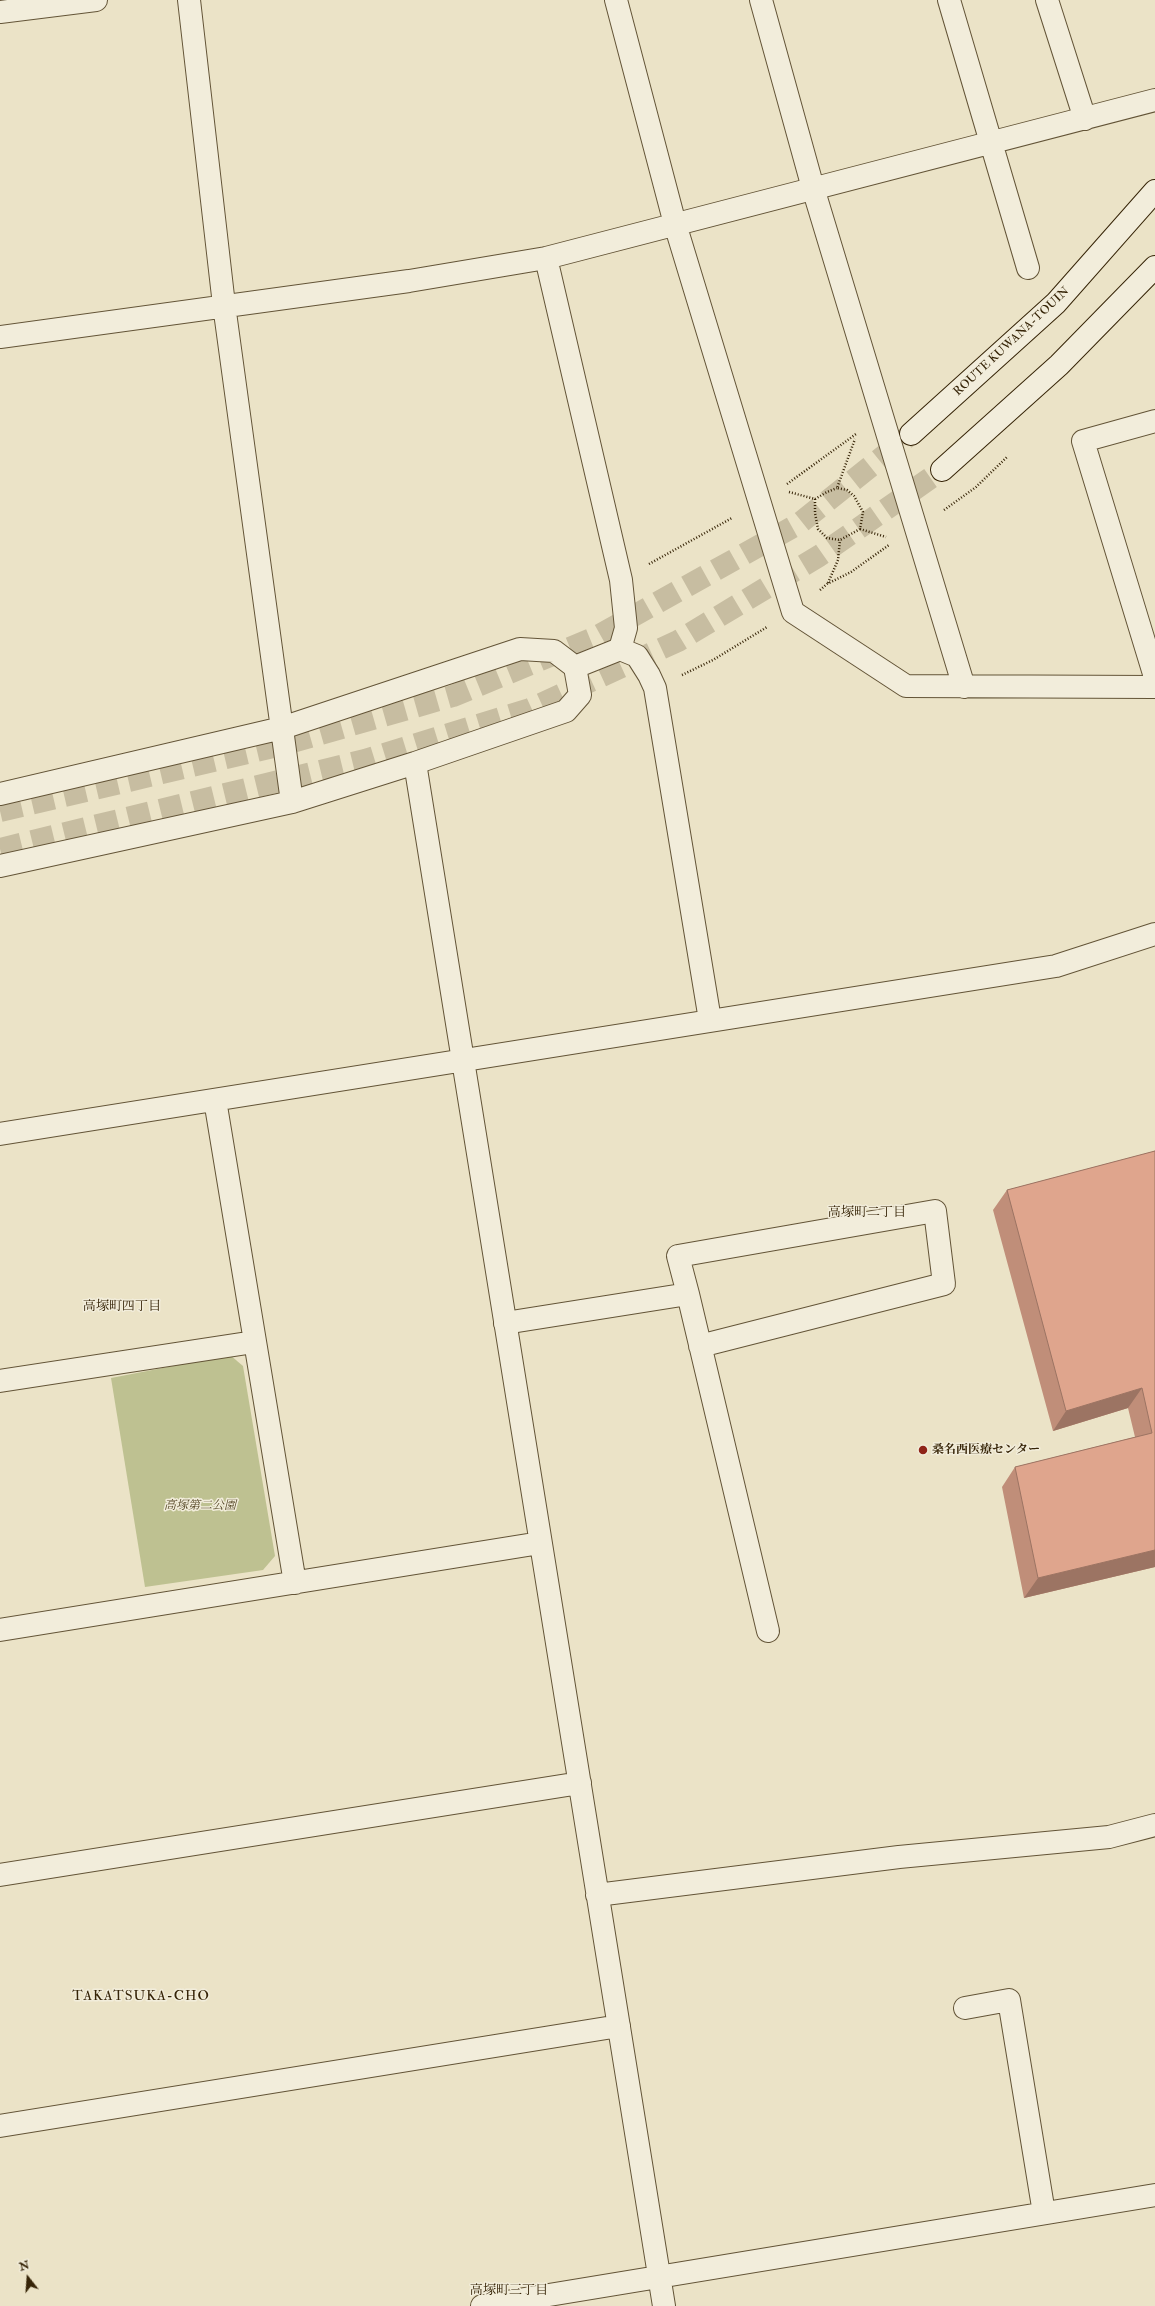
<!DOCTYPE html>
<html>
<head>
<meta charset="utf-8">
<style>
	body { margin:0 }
	#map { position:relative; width:1155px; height:2306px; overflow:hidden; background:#ebe3c7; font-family:"IM FELL Double Pica",serif }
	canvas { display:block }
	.north { position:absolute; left:8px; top:2258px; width:40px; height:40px; -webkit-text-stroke:3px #f2eddb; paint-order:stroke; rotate:343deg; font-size:11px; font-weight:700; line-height:16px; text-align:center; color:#362407 }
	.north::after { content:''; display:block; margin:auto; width:14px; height:18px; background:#362407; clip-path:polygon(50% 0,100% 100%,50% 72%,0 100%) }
</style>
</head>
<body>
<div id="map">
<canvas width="1155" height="2306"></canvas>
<div class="north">N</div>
</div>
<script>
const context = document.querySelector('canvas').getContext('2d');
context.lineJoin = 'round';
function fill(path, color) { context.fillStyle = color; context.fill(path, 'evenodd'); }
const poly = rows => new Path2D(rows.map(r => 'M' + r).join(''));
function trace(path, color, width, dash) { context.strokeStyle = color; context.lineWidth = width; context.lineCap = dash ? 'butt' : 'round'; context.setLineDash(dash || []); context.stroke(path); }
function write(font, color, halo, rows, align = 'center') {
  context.font = font + ' "IM FELL Double Pica","Noto Serif JP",serif'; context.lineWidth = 3; context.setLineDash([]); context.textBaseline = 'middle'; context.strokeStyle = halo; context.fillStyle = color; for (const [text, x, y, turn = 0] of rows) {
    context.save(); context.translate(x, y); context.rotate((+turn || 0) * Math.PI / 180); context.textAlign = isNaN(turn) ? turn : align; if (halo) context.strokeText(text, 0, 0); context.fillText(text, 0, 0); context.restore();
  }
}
fill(poly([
	[230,1355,243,1366,275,1556,263,1570,145,1587,111,1378]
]), '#bec191');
trace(poly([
	[0,811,282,745,453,696,594,638,800,523,911,434],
	[0,849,365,760,530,709,678,641,819,556,942,470]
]), '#c7bda1', 22, [22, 11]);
const service = poly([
	[688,1294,768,1631],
	[505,1323,688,1294,678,1256,935,1211,944,1284,700,1346]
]);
const minor = poly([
	[189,0,224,305,292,802],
	[616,0,675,224,793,612,906,686,1155,687],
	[761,0,813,188,964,687],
	[949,0,1028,268],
	[1047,0,1085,119],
	[0,12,96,0],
	[546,258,621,580,626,628,620,649],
	[0,337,409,281,546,258,1155,100],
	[1155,421,1083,441,1155,677],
	[575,667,620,649,637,656,649,675,655,688,710,1020],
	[415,763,664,2306],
	[0,794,282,728,520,649,554,651,575,667,580,695,566,711,415,763,292,802,0,866],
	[215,1100,295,1583],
	[0,1134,1056,966,1155,934],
	[0,1381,254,1342],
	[0,1630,540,1543],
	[0,1875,580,1783],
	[597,1895,899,1857,1109,1837,1155,1825],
	[965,2008,1009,2000,1044,2213],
	[0,2126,619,2026],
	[482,2306,1155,2195]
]);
const secondary = poly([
	[911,434,1056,303,1155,191],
	[942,470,1059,365,1155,267]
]);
trace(service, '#635437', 24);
trace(minor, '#635437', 24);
trace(secondary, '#362407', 24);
trace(poly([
	[787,484,856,434],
	[789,492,815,499,815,513,818,529,827,538,840,540,860,529,863,512,854,496,847,490,837,488,855,439],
	[815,499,827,492,837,488],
	[944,510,976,487,1007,457],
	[860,529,886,537],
	[649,564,732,518],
	[828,583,838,560,840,540],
	[820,590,827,584,851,572,889,545],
	[682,675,713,660,767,627]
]), '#362407', 2.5, [1, 2]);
trace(service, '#f2eddb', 22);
trace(minor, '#f2eddb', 22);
trace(secondary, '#f2eddb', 22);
fill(poly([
	[1155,1151,1155,1567,1024,1598,1002,1487,1015,1467,1135,1437,1128,1408,1053,1431,993,1210,1007,1190]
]), '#c08e79');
fill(poly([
	[1142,1388,1128,1408,1053,1431,1066,1411],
	[1155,1550,1155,1567,1024,1598,1038,1578]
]), '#9c7463');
const building = poly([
	[1155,1151,1155,1550,1038,1578,1015,1467,1152,1433,1142,1388,1066,1411,1007,1190,1155,1151]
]);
fill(building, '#dfa58d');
trace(building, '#9c7463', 1);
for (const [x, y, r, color] of [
	[923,1450,5,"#8f2418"]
]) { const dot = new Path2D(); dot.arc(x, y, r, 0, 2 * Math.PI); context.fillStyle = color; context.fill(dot); trace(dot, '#f2eddb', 1.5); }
write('12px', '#362407', '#f2eddb', [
	["ROUTE KUWANA-TOUIN",1012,342,-43]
]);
write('bold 12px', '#362407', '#f2eddb', [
	["桑名西医療センター",932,1450]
], 'left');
write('italic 12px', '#584b2a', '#f2eddb', [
	["高塚第二公園",200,1506]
]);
write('13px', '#362407', '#f2eddb', [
	["高塚町二丁目",867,1213],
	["高塚町四丁目",122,1307],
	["高塚町三丁目",509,2291]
]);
context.letterSpacing = '1px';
write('14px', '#362407', '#f2eddb', [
	["TAKATSUKA-CHO",141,1997]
]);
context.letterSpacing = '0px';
</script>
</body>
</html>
